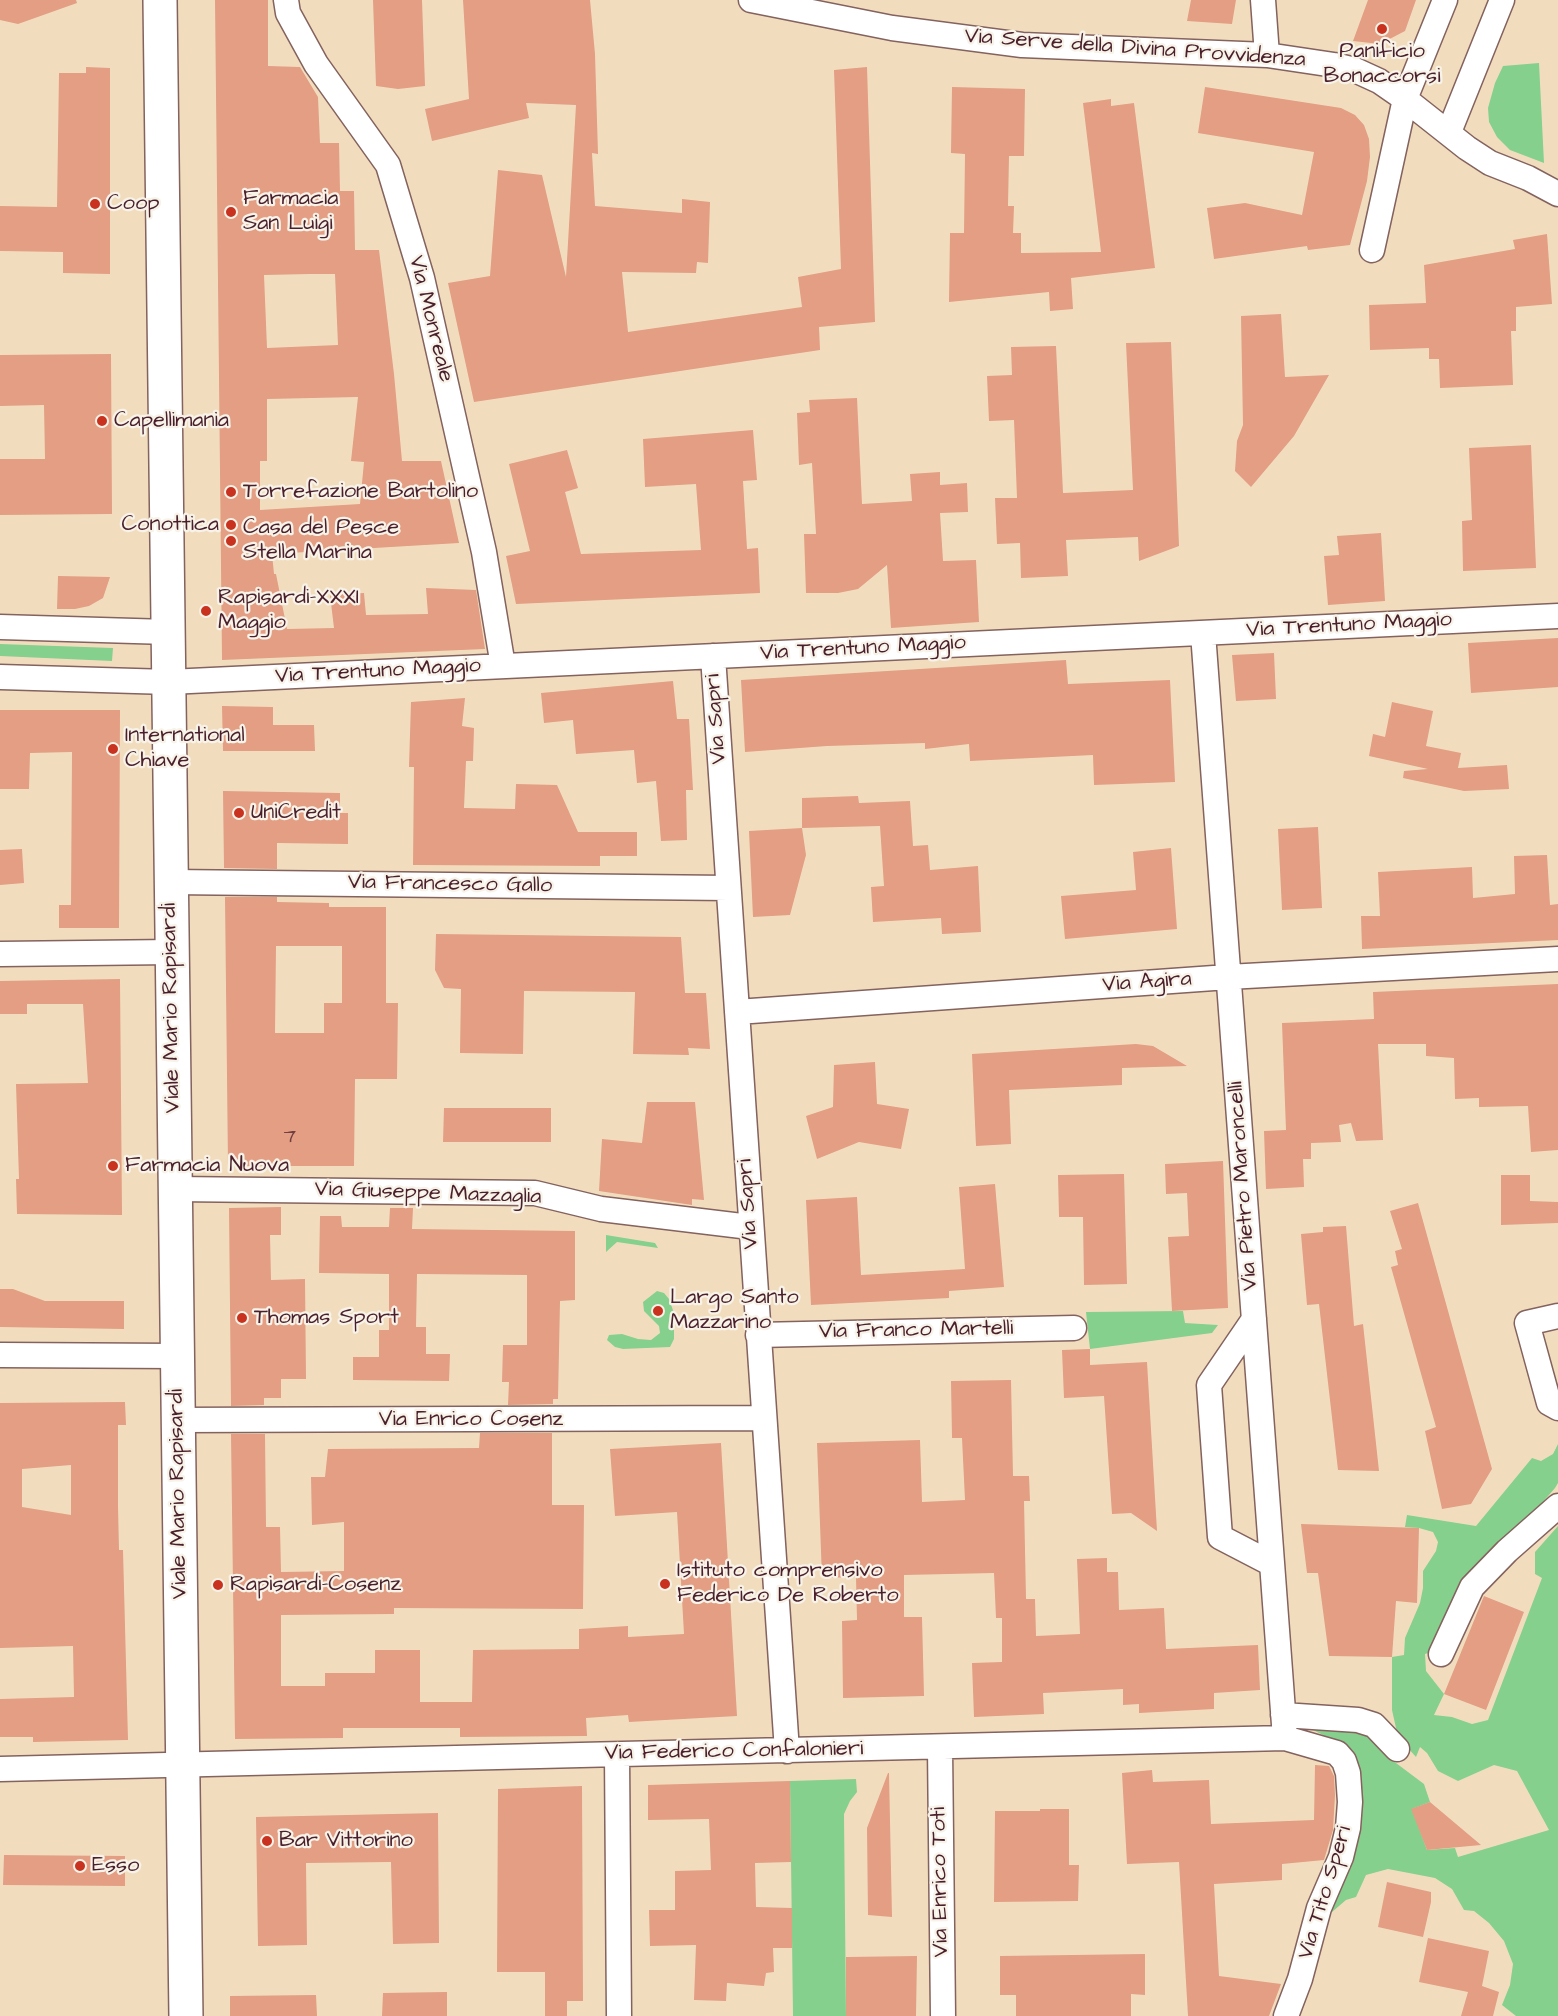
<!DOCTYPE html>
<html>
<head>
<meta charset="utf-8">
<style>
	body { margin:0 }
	canvas { display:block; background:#f1ddbe }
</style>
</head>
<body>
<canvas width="1558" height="2016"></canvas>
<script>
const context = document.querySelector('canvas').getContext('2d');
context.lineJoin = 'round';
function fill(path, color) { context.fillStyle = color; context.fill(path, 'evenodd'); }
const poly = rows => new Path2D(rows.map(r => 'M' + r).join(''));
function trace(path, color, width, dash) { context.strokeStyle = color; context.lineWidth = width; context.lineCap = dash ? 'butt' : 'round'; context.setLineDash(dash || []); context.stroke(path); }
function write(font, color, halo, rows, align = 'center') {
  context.font = font + ' "Architects Daughter",sans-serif'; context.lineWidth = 4.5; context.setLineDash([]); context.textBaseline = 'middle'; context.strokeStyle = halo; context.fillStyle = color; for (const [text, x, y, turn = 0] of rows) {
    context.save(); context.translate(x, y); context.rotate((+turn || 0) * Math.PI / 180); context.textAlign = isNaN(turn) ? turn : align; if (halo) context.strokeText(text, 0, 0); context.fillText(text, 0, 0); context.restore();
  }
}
fill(poly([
	[1539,63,1544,163,1510,150,1497,137,1489,122,1488,108,1495,83,1503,66],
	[0,644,113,648,112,661,0,656],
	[606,1235,655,1243,658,1248,617,1242,606,1252],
	[657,1291,664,1293,669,1299,674,1313,674,1339,670,1347,623,1349,615,1347,607,1340,609,1335,622,1334,638,1339,651,1340,660,1333,659,1326,644,1311,643,1302],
	[1183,1311,1185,1323,1218,1325,1212,1333,1090,1349,1086,1312],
	[1558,1444,1558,1483,1555,1488,1529,1518,1461,1581,1431,1652,1425,1654,1426,1671,1444,1694,1434,1715,1452,1717,1472,1724,1488,1720,1542,1578,1535,1574,1535,1552,1558,1526,1558,2016,1516,2016,1502,2005,1510,1985,1513,1964,1504,1941,1489,1923,1474,1911,1464,1910,1452,1889,1435,1878,1388,1869,1366,1875,1356,1897,1346,1900,1332,1912,1328,1907,1362,1801,1361,1779,1356,1759,1347,1747,1307,1727,1350,1726,1370,1736,1388,1757,1424,1784,1430,1802,1412,1809,1427,1850,1455,1848,1458,1857,1549,1830,1517,1771,1494,1765,1458,1781,1438,1771,1427,1753,1420,1747,1416,1757,1398,1737,1392,1710,1392,1657,1404,1655,1405,1638,1420,1603,1423,1588,1423,1571,1436,1551,1438,1542,1433,1532,1419,1528,1405,1527,1407,1515,1476,1526,1532,1458,1541,1461,1553,1454],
	[856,1779,857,1792,850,1801,844,1814,846,2016,793,2016,790,1781]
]), '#86d08d');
fill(poly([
	[0,0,76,0,77,3,18,24,0,20],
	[215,0,268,0,268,66,300,67,318,97,320,143,339,143,340,191,354,191,355,250,379,250,394,374,402,461,441,461,459,543,272,554,274,574,276,574,287,629,334,628,330,595,364,593,366,615,428,614,426,588,476,590,485,649,222,660],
	[310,274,335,274,338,345,267,348,264,275],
	[358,397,351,461,364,462,360,504,260,510,260,461,267,461,267,399],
	[373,0,422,0,425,86,398,89,376,86],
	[463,0,590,0,595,54,598,154,592,153,595,206,682,213,682,199,710,202,708,263,697,262,696,273,622,272,628,332,802,307,798,277,841,269,834,70,867,67,875,322,819,327,820,350,474,402,448,283,490,276,498,170,542,175,566,277,576,105,526,103,529,118,432,141,425,109,469,99],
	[1191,0,1236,0,1232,24,1187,21],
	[1368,0,1416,0,1405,31,1380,44,1353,41],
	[86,67,110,68,110,274,63,273,63,252,0,251,0,206,57,207,59,73,86,73],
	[952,87,1025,89,1024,156,1009,156,1008,206,1014,206,1013,233,1021,233,1021,253,1101,252,1083,103,1111,99,1111,106,1134,103,1155,268,1071,278,1073,309,1050,311,1049,292,949,302,950,233,964,233,965,154,951,153],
	[1205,87,1341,108,1355,115,1364,125,1369,139,1370,157,1367,181,1350,245,1308,250,1307,246,1214,259,1207,208,1245,203,1302,215,1314,152,1198,133],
	[1547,234,1552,304,1516,307,1516,331,1511,331,1513,385,1440,388,1439,359,1429,359,1429,348,1370,350,1369,305,1426,303,1424,265,1515,249,1513,240],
	[1281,314,1285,377,1329,375,1294,436,1251,487,1235,471,1237,441,1243,425,1241,316],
	[1171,342,1179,546,1139,561,1138,537,1066,540,1068,576,1021,578,1020,543,997,544,995,498,1017,498,1014,420,989,421,987,376,1012,375,1011,347,1056,346,1063,493,1133,490,1126,343],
	[111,354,112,514,0,515,0,459,45,459,44,405,0,406,0,355],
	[857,398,862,504,912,501,910,474,940,472,940,485,967,483,968,512,940,513,943,561,976,560,979,622,891,628,887,565,858,589,838,593,806,593,804,534,816,534,812,463,799,465,797,413,810,412,809,400],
	[753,430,757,480,743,481,747,549,758,548,760,593,516,604,506,556,530,551,509,464,567,450,578,488,565,492,581,554,701,550,696,484,645,487,643,439],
	[1531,445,1536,568,1463,571,1462,521,1472,520,1469,448],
	[1381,533,1385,601,1328,605,1324,556,1339,555,1337,536],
	[58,576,110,577,103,598,89,606,75,609,57,609],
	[1558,638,1558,687,1471,693,1468,643],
	[1274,653,1276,699,1236,701,1232,655],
	[1066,660,1068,684,1170,680,1175,782,1094,785,1093,755,970,761,969,744,925,749,925,743,827,746,745,752,741,680],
	[673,681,677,719,689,719,693,790,686,790,687,840,661,841,656,781,637,783,634,750,576,754,573,720,544,723,541,693],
	[465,698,462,726,474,728,473,761,466,761,464,808,515,809,516,784,557,785,578,832,637,832,637,856,600,856,600,866,413,865,414,767,409,767,411,702],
	[1392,702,1433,711,1426,746,1461,753,1458,768,1507,765,1509,789,1464,791,1403,778,1404,771,1428,769,1369,756,1373,734,1385,737],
	[222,706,273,707,273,725,314,725,315,751,223,751],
	[0,710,120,710,119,928,59,928,59,905,71,905,72,752,30,753,29,789,0,789],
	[223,791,340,793,340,813,348,813,348,844,277,843,277,869,224,868],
	[858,796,859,803,910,801,913,846,928,845,930,870,978,866,981,932,942,934,941,918,873,922,871,887,884,886,880,826,802,828,802,798],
	[1318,827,1322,908,1282,910,1278,829],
	[802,828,806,855,790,915,753,917,749,831],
	[1171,848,1177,929,1065,939,1061,896,1136,890,1133,852],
	[22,849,24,883,0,885,0,850],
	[1547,855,1550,905,1558,904,1558,940,1362,949,1361,916,1380,916,1378,872,1472,867,1473,898,1515,894,1514,856],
	[225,897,277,897,277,902,329,903,329,907,386,907,386,1003,398,1003,397,1079,355,1079,354,1166,228,1166],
	[276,946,342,946,342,1003,324,1003,324,1033,275,1033],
	[436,934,681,937,685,993,706,993,710,1049,688,1048,689,1055,633,1054,635,992,524,991,523,1054,460,1053,461,989,444,988,435,970],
	[120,979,122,1215,17,1214,16,1179,19,1179,16,1084,88,1083,83,1004,27,1004,27,1014,0,1014,0,981],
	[1558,984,1558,1150,1531,1152,1528,1106,1479,1107,1479,1098,1455,1099,1454,1058,1426,1056,1426,1044,1378,1044,1383,1140,1356,1141,1351,1123,1339,1125,1341,1142,1311,1143,1311,1159,1303,1159,1304,1187,1266,1189,1264,1131,1286,1130,1282,1023,1374,1019,1373,992],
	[1136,1044,1153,1046,1187,1066,1122,1068,1122,1085,1009,1090,1011,1144,976,1146,972,1054],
	[875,1062,877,1104,909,1109,901,1149,859,1142,817,1159,806,1116,833,1107,834,1065],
	[647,1102,695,1102,704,1200,692,1199,692,1205,599,1191,602,1139,642,1143],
	[444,1108,551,1108,551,1142,443,1142],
	[1223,1161,1228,1308,1172,1311,1168,1237,1189,1236,1187,1193,1166,1194,1165,1164],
	[1124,1174,1127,1284,1084,1285,1083,1217,1059,1217,1058,1175],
	[1501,1175,1530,1175,1530,1201,1558,1202,1558,1223,1501,1225],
	[995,1184,1004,1287,949,1291,949,1298,811,1305,806,1200,857,1197,861,1275,965,1269,959,1187],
	[1418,1203,1492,1469,1471,1504,1442,1509,1425,1431,1436,1427,1391,1267,1398,1265,1395,1251,1402,1249,1390,1211],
	[281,1207,281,1235,270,1235,271,1280,305,1279,306,1379,281,1379,281,1398,264,1398,264,1405,231,1406,229,1208],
	[390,1208,413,1208,412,1229,575,1231,575,1300,560,1301,558,1399,553,1399,553,1404,508,1405,509,1382,502,1382,503,1345,527,1345,527,1275,417,1274,416,1327,426,1327,426,1354,450,1354,449,1381,353,1380,353,1357,379,1357,379,1330,389,1330,389,1274,319,1273,320,1216,341,1216,342,1227,389,1227],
	[1346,1226,1354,1326,1363,1324,1379,1471,1338,1470,1319,1304,1307,1305,1301,1234,1323,1232,1323,1227],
	[0,1289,13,1289,45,1301,124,1301,124,1329,0,1327],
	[1090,1349,1090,1365,1147,1362,1157,1531,1131,1513,1112,1514,1104,1396,1064,1398,1062,1350],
	[1011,1380,1013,1476,1029,1476,1030,1501,1024,1501,1026,1599,1035,1599,1036,1636,1080,1634,1077,1559,1107,1558,1107,1572,1118,1572,1119,1610,1164,1608,1166,1649,1258,1645,1260,1690,1214,1693,1214,1709,1139,1713,1139,1704,1123,1705,1123,1689,1043,1693,1044,1714,974,1717,972,1663,1002,1662,1002,1618,996,1618,994,1573,904,1575,904,1617,922,1617,924,1696,843,1698,842,1621,857,1620,856,1577,822,1578,817,1443,920,1440,922,1502,965,1500,962,1438,952,1438,951,1381],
	[125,1402,126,1425,118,1425,118,1506,119,1550,123,1550,128,1740,33,1742,33,1737,0,1737,0,1699,74,1697,73,1646,0,1648,0,1403],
	[71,1465,71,1515,22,1507,22,1469],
	[480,1433,552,1433,552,1505,584,1505,583,1609,394,1608,394,1614,281,1615,281,1686,325,1686,325,1673,375,1673,375,1650,420,1650,420,1702,472,1702,473,1650,579,1649,579,1629,628,1626,628,1637,684,1634,677,1512,615,1516,610,1449,721,1443,737,1716,629,1722,628,1715,586,1718,587,1736,460,1737,460,1728,343,1728,343,1738,235,1739,231,1434,265,1434,266,1527,280,1527,281,1572,344,1571,344,1522,312,1525,311,1477,325,1477,328,1449,479,1448],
	[1301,1524,1419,1528,1417,1603,1396,1601,1392,1657,1329,1656,1318,1573,1307,1573],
	[1484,1596,1524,1612,1486,1710,1444,1694],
	[1315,1765,1329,1766,1334,1776,1335,1795,1333,1830,1324,1860,1282,1864,1282,1880,1214,1884,1219,1976,1281,1984,1269,2016,1188,2016,1179,1862,1127,1864,1122,1773,1152,1770,1153,1782,1209,1780,1211,1824,1314,1820],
	[888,1773,889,1773,892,1917,868,1915,867,1828],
	[790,1781,791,1862,755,1863,756,1907,792,1908,792,1948,773,1948,774,1972,766,1973,764,1986,727,1983,726,2001,694,2000,696,1945,650,1946,649,1910,675,1910,675,1871,711,1870,709,1819,648,1820,648,1785],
	[582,1786,583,2001,567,2001,567,2016,545,2016,545,1972,497,1972,498,1789],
	[1430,1802,1481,1845,1427,1850,1411,1809],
	[1040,1809,1069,1809,1069,1865,1079,1865,1078,1901,994,1902,995,1811,1040,1811],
	[438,1813,439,1943,393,1944,391,1862,306,1863,307,1945,258,1946,256,1817],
	[4,1855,125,1856,125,1886,3,1885],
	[1387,1882,1431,1892,1431,1902,1423,1937,1378,1927],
	[1428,1938,1489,1951,1482,1986,1499,1992,1493,2016,1461,2016,1468,1992,1419,1982],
	[1145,1954,1145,1995,1131,1994,1131,2016,1016,2016,1016,1995,1000,1995,1000,1956],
	[917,1956,916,2016,846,2016,846,1957],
	[447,1992,447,2016,382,2016,383,1993],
	[316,1995,317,2016,230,2016,230,1996]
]), '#e39e84');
const minor = poly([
	[286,0,288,13,316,64,388,165,422,278,484,552,503,666],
	[751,0,892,28,1022,45,1267,55,1334,65,1355,70,1379,81,1405,99,1467,148,1490,163,1528,178,1558,194],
	[1263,0,1267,55],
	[1449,132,1502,0],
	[1372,250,1405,99,1445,0],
	[0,627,168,632],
	[1203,633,1285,1738],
	[713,656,787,1751],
	[0,677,169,682,1558,616],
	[171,882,728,888],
	[0,954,172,952],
	[737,1012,1228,977,1558,959],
	[175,1189,535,1193,601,1209,750,1227],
	[1558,1316,1527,1323,1549,1403,1558,1408],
	[1254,1319,1209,1385,1220,1537,1272,1564],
	[758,1335,1074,1328],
	[0,1355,177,1356],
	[178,1420,764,1418],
	[1441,1654,1472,1587,1507,1551,1558,1506],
	[1283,1715,1358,1720,1374,1725,1397,1749],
	[940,1748,943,2016],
	[617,1755,619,2016],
	[0,1769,1285,1738,1337,1753,1344,1761,1348,1773,1350,1802,1348,1828,1341,1857,1319,1908,1300,1979,1286,2016]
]);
const primary = poly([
	[160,0,186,2016]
]);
trace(minor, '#84625e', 27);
trace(primary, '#84625e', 36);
trace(minor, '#fff', 24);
trace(primary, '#fff', 33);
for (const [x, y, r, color] of [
	[1382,29,6,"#c8321e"],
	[95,204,6,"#c8321e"],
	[231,212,6,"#c8321e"],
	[102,421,6,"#c8321e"],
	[231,492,6,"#c8321e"],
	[231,525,6,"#c8321e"],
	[231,541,6,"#c8321e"],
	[206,611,6,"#c8321e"],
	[113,749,6,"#c8321e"],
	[239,813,6,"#c8321e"],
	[113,1166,6,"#c8321e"],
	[658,1311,6,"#c8321e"],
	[242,1318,6,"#c8321e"],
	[665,1584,6,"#c8321e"],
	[218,1585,6,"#c8321e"],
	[267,1841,6,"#c8321e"],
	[80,1866,6,"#c8321e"]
]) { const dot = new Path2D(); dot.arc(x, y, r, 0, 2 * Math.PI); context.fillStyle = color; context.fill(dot); trace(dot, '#f7f3e8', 2); }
write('20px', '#703f41', null, [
	["7",290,1138]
]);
write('22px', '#4a1f2b', '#f7f3e8', [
	["Via Serve della Divina Provvidenza",1135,49,4],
	["Via Monreale",430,319,76],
	["Via Trentuno Maggio",1349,626,-3],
	["Via Trentuno Maggio",863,649,-3],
	["Via Trentuno Maggio",378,672,-3],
	["Via Sapri",717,719,-94],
	["Via Francesco Gallo",450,885,1],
	["Via Agira",1147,983,-4],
	["Viale Mario Rapisardi",172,1008,-91],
	["Via Pietro Maroncelli",1244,1186,-94],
	["Via Giuseppe Mazzaglia",428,1194,2],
	["Via Sapri",749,1204,-94],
	["Via Franco Martelli",916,1331,-1],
	["Via Enrico Cosenz",471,1420],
	["Viale Mario Rapisardi",179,1494,-91],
	["Via Federico Confalonieri",734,1752,-1],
	["Via Enrico Toti",941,1882,-91],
	["Via Tito Speri",1326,1893,-73]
]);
write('22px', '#4a1f2b', '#f7f3e8', [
	["Panificio",1382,52,"center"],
	["Bonaccorsi",1382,77,"center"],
	["Farmacia",243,199],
	["San Luigi",243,224],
	["Coop",107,204],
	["Capellimania",114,421],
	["Torrefazione Bartolino",243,492],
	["Conottica",219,525,"right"],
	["Casa del Pesce",243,528],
	["Stella Marina",243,553],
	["Rapisardi-XXXI",218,598],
	["Maggio",218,623],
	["International",125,736],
	["Chiave",125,761],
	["UniCredit",251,813],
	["Farmacia Nuova",125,1166],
	["Largo Santo",670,1298],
	["Mazzarino",670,1323],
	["Thomas Sport",254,1318],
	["Istituto comprensivo",677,1571],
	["Federico De Roberto",677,1596],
	["Rapisardi-Cosenz",230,1585],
	["Bar Vittorino",279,1841],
	["Esso",92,1866]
], 'left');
</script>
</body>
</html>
